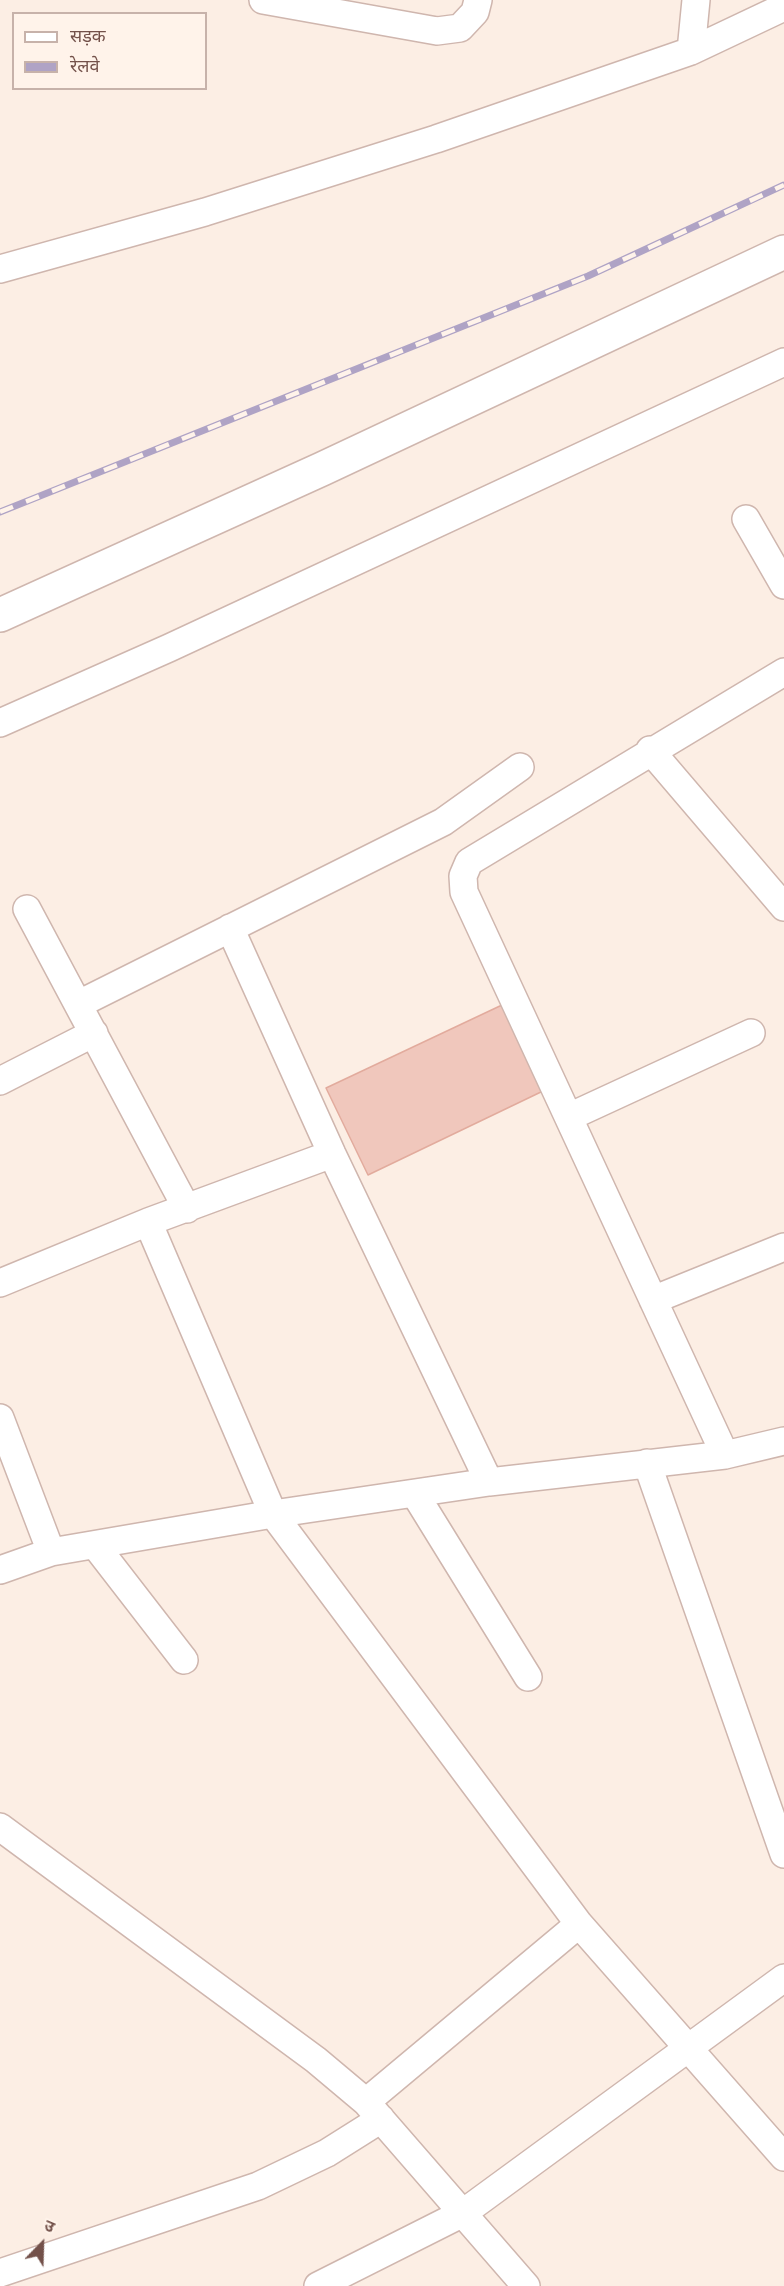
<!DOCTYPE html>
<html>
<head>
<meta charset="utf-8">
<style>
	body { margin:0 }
	#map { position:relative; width:784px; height:2286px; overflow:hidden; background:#fceee4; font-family:Overpass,"Noto Sans Devanagari",sans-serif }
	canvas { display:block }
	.legend { position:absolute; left:12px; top:12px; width:195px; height:78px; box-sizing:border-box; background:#fff3ea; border:2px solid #c7b2aa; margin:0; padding:8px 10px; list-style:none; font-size:18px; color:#73514a }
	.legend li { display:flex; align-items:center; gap:12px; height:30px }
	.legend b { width:30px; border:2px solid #c7b2aa }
	.north { position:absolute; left:12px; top:2214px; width:60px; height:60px; -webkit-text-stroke:4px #fff3ea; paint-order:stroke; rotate:23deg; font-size:16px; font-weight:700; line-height:24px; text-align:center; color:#73514a }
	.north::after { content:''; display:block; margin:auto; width:21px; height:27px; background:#73514a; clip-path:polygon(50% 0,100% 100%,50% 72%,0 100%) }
</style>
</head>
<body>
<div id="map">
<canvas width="784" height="2286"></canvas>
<ul class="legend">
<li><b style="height:8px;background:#fff"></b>सड़क</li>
<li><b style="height:8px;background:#afa3c5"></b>रेलवे</li>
</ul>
<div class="north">उ</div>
</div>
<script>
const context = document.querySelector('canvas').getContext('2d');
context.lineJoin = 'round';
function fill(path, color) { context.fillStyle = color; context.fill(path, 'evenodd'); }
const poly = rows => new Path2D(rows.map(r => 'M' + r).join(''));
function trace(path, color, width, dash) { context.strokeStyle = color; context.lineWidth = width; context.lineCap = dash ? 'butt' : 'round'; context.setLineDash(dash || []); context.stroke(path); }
const building = poly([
	[502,1005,543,1091,368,1175,326,1088,502,1005]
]);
fill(building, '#f0c7bc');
trace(building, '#e2ab9d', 1.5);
const minor = poly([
	[263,0,437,31,460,28,475,12,478,0],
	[691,51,696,0],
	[0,269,205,212,436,139,691,51,784,7],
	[746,519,784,585],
	[0,723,169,648,784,362],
	[650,750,784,907],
	[27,909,187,1209],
	[230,928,332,1154,489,1482],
	[79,1004,443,822,520,767],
	[0,1081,94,1033],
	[569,1117,751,1033],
	[148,1222,273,1514,579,1924,784,2157],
	[0,1283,148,1222,332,1154],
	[653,1300,784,1247],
	[0,1418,51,1552],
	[725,1455,464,892,463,876,469,862,784,672],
	[647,1463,784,1854],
	[415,1494,528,1677],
	[95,1545,184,1660],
	[0,1570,51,1552,273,1514,489,1482,725,1455,784,1441],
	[0,1827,316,2060,366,2102,526,2286],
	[366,2102,579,1924],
	[0,2273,258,2186,327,2153,381,2119],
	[318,2286,463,2213,784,1978]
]);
const tertiary = poly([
	[0,615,322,469,784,252]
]);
trace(minor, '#cfb6ae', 30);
trace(tertiary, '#cfb6ae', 36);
trace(minor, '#fff', 27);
trace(tertiary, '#fff', 33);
const rail = poly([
	[0,512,588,276,784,185]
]);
trace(rail, '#afa3c5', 7);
trace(rail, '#fff3ea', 4.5, [14]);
</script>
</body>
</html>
